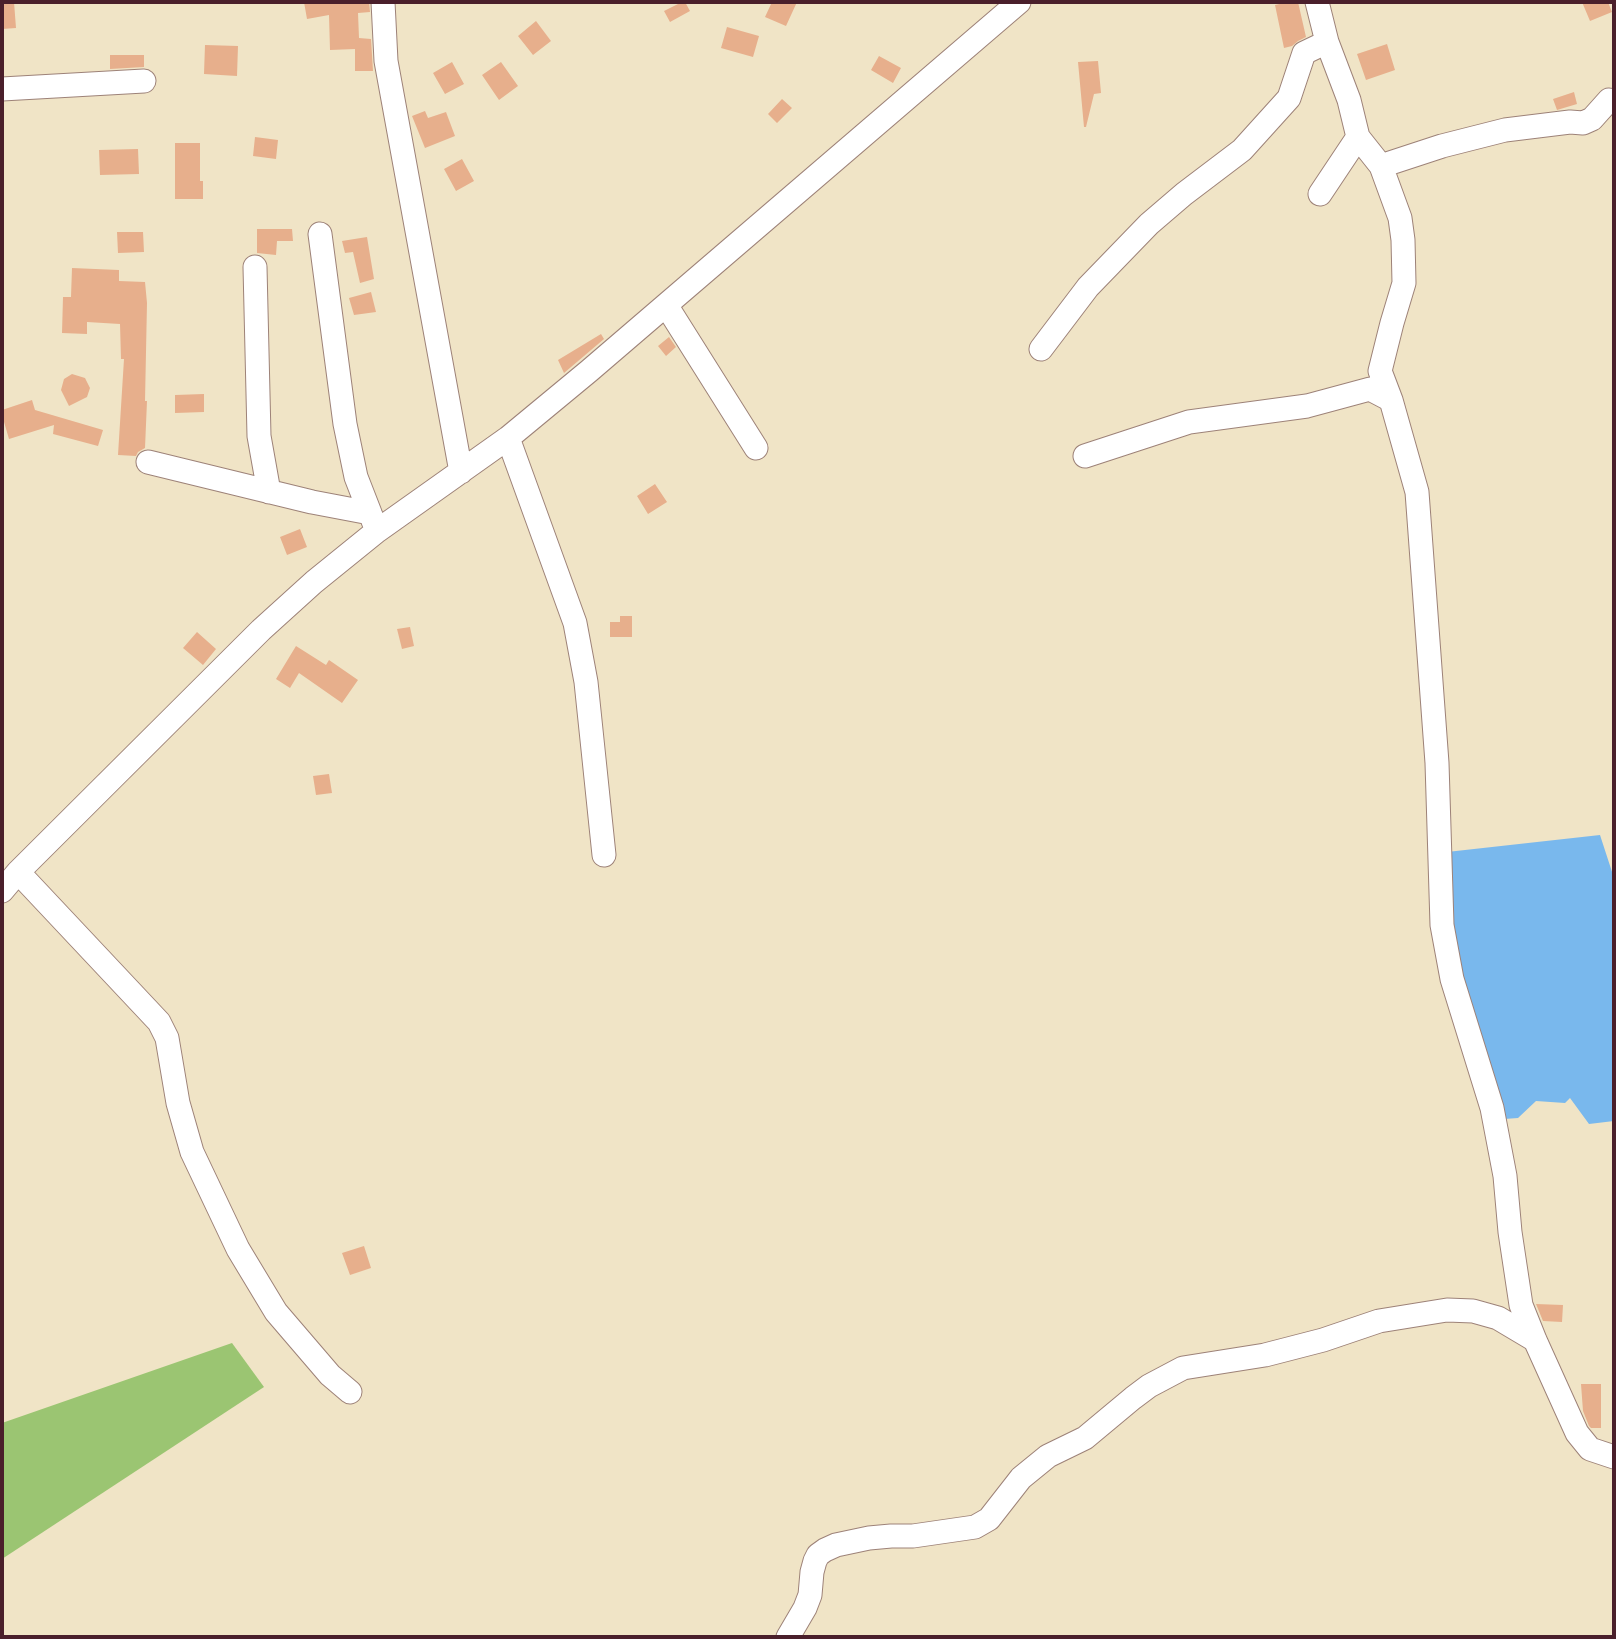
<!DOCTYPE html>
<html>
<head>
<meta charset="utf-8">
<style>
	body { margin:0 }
	#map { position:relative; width:1616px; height:1639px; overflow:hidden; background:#f0e4c6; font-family:"Playpen Sans",sans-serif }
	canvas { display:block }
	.frame { position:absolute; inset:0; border:4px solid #4a1f2b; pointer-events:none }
</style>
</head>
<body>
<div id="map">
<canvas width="1616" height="1639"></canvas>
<div class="frame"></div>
</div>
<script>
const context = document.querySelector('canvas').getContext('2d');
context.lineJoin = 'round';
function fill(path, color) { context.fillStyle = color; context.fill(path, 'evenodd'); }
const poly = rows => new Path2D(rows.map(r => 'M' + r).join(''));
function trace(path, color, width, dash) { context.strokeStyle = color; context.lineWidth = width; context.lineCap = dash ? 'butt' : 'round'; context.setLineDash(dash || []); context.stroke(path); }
fill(poly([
	[232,1343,264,1387,2,1559,2,1423]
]), '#9bc572');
fill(poly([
	[1600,835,1614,878,1614,1121,1589,1124,1570,1098,1565,1103,1536,1101,1518,1118,1504,1119,1448,929,1447,852]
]), '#79b8ed');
fill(poly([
	[2,2,14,2,16,28,2,29],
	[304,2,369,2,370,12,358,13,359,38,371,39,373,71,355,71,355,49,330,50,329,15,307,19],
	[682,2,685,2,690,11,670,22,664,11],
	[772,2,797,2,786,26,765,17],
	[1288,2,1298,2,1306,37,1298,41,1292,46,1284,48,1275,5],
	[1582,2,1608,2,1612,12,1590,21],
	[536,21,551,41,533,55,518,36],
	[727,27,759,36,753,57,721,48],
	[1387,44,1395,70,1366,80,1357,54],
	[205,45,238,46,237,76,204,74],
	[110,55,144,55,144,67,110,69],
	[879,56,901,68,893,83,871,70],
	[1098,61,1101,93,1094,94,1086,127,1084,127,1078,62],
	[452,62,464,84,445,94,433,73],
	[501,62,518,86,499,100,482,75],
	[1574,92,1577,104,1557,110,1553,99],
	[782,99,792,108,777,123,768,114],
	[425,111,428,118,446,112,455,136,425,148,412,116],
	[255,137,278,140,276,159,253,156],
	[175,143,200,143,200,181,203,181,203,199,175,199],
	[138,149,139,174,100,175,99,150],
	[462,159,474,181,456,191,444,169],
	[257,229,292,229,293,241,277,241,276,255,257,253],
	[117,232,143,232,144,252,118,253],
	[367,237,374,279,360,283,353,252,345,253,342,241],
	[72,268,119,270,119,281,145,282,147,303,145,401,147,401,145,448,138,452,136,456,118,455,124,359,121,359,120,324,87,322,87,334,62,333,63,297,71,297],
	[371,292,376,312,354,315,349,298],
	[601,334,604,339,564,373,558,360],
	[669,337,676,347,666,356,658,346],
	[72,374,85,378,90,388,87,397,69,406,61,390,64,379],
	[204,394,204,412,175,413,175,395],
	[32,400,35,410,103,430,98,446,53,434,54,425,9,439,2,415,2,410],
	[655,484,667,502,648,514,637,496],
	[300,529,307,547,287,555,280,537],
	[620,616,632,616,632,637,610,637,610,622,620,622],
	[410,627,414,646,402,649,397,629],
	[197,632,216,649,203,665,183,648],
	[296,646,326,665,329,660,358,680,342,703,299,673,290,688,276,679],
	[329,774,332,793,316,795,313,776],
	[364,1246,371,1268,350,1275,342,1253],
	[1536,1304,1563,1305,1562,1322,1543,1321],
	[1581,1384,1601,1384,1601,1428,1591,1428,1589,1426,1583,1411]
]), '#e7af8c');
const minor = poly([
	[383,2,386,61,461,472],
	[2,89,144,81],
	[1381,166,1442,146,1505,130,1570,122,1583,123,1592,119,1609,100],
	[1320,194,1358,137],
	[320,234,345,424,356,477,377,531],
	[255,267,259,436,269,492],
	[666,305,756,448],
	[1041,349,1088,287,1149,224,1184,194,1242,150,1289,98,1304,53,1327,42],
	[1391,400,1417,492,1437,763,1442,925,1452,979,1492,1108,1505,1176,1510,1232,1521,1305,1535,1340,1577,1433,1590,1449,1614,1457],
	[508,438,575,623,586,682,604,855],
	[1085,456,1189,422,1307,406,1370,389,1391,400,1380,371,1392,323,1404,283,1403,240,1400,218,1381,166,1358,137,1349,100,1327,42,1317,2],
	[148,462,312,502,370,513],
	[18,872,159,1022,167,1038,178,1103,192,1152,238,1249,276,1312,330,1375,350,1392],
	[2,891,18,872,261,630,314,582,377,531,508,438,589,371,1019,2],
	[788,1637,805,1608,810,1595,812,1572,815,1561,818,1555,825,1550,836,1545,869,1538,891,1536,913,1536,975,1527,989,1519,1021,1478,1048,1456,1085,1438,1133,1398,1149,1386,1183,1368,1265,1355,1323,1340,1379,1321,1447,1310,1473,1311,1498,1318,1535,1340]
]);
trace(minor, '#9d8278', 25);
trace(minor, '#fff', 23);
</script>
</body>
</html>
